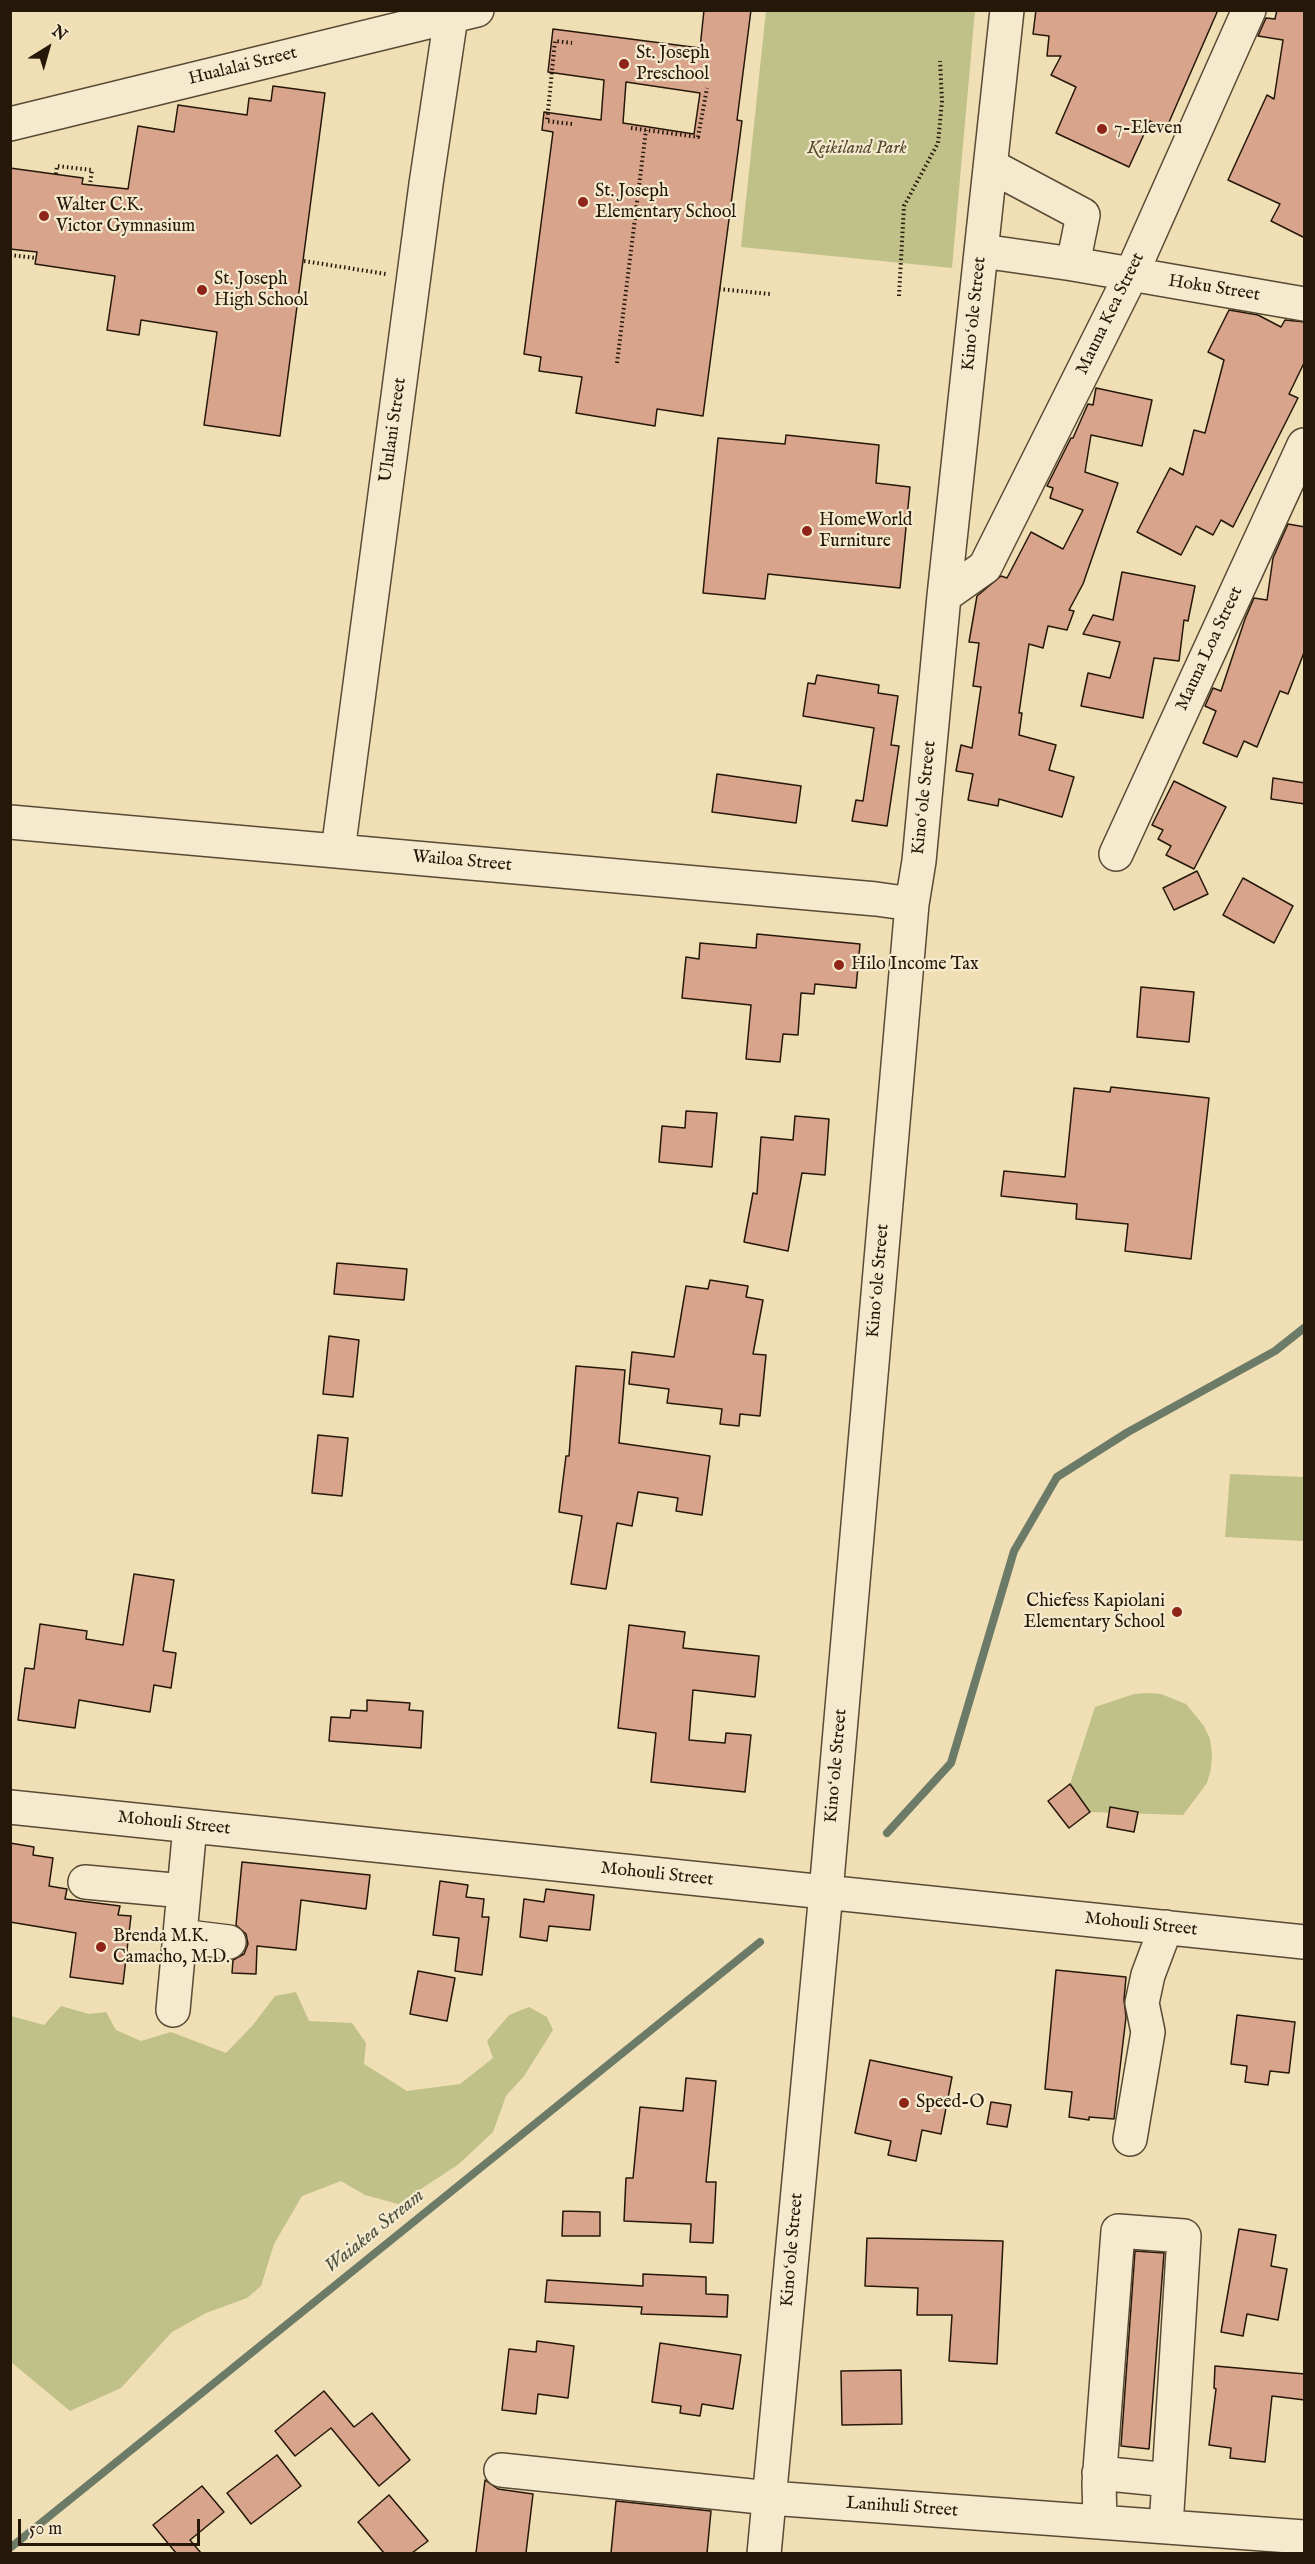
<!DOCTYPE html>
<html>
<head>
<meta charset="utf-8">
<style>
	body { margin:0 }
	#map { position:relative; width:1315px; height:2564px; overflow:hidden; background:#f0dfb4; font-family:"IM FELL English",serif }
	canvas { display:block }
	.frame { position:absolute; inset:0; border:12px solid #251809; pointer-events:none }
	.north { position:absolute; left:18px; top:18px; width:60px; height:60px; -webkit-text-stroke:4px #f5eace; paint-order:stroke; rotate:37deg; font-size:16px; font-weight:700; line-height:24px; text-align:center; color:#251809 }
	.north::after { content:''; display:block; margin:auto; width:21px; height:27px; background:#251809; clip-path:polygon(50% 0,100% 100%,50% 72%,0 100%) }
	.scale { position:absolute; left:18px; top:2519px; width:182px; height:27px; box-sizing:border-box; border:3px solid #251809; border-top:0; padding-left:8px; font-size:18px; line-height:21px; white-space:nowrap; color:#251809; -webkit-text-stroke:4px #f5eace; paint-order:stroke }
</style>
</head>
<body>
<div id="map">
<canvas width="1315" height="2564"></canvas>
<div class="frame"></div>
<div class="north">N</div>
<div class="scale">50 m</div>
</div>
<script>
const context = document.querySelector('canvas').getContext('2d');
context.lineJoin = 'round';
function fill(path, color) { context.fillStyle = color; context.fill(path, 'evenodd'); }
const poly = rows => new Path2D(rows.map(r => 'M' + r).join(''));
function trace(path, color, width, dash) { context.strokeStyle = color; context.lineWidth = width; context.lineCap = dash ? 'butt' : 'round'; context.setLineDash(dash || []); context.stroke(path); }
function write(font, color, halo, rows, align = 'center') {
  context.font = font + ' "IM FELL English",serif'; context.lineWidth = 4.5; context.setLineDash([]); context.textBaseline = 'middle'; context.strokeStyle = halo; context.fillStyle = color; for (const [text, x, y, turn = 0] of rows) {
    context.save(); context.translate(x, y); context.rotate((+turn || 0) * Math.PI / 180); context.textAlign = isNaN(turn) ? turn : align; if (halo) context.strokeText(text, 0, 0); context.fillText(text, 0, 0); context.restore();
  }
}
fill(poly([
	[766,11,975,11,952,268,741,247],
	[1230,1474,1304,1477,1304,1541,1225,1537],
	[1147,1693,1161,1694,1186,1704,1204,1726,1210,1739,1212,1754,1211,1769,1207,1783,1183,1815,1090,1812,1070,1784,1095,1707,1134,1694],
	[296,1992,309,2021,352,2023,366,2043,364,2064,407,2091,460,2084,493,2058,487,2041,509,2015,529,2007,547,2017,553,2030,524,2076,506,2096,493,2132,459,2164,398,2204,365,2195,341,2181,302,2196,274,2244,261,2286,247,2298,206,2313,172,2332,121,2388,70,2411,11,2362,11,2016,44,2025,61,2006,89,2014,106,2012,116,2030,141,2041,171,2032,226,2053,253,2025,275,1996]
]), '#c0c089');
trace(poly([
	[887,1833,951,1763,1014,1551,1057,1477,1128,1432,1275,1351,1304,1328],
	[10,2548,760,1942]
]), '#6c7b68', 8);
const building = poly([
	[704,10,751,10,737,120,742,121,703,416,657,409,655,426,576,413,582,377,539,371,541,357,524,354,553,132,542,130,544,112,601,120,604,80,548,72,553,29,700,48,704,10],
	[626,82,700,93,694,134,623,123,626,82],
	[1036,10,1218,10,1166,129,1150,121,1129,167,1056,133,1076,87,1051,75,1061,56,1047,56,1049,36,1033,34,1036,10],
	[1277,10,1305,10,1305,238,1271,221,1280,204,1228,180,1267,95,1274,99,1283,40,1258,36,1266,18,1275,19,1277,10],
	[273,86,325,93,280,436,204,425,217,332,141,320,139,335,107,330,115,276,35,264,37,252,10,249,10,168,83,178,82,184,128,189,138,126,174,132,178,105,247,115,249,98,271,101,273,86],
	[1229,310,1258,315,1281,327,1285,320,1305,322,1305,361,1289,394,1298,398,1233,527,1221,520,1213,535,1196,526,1181,555,1137,532,1170,468,1183,475,1194,430,1205,433,1224,360,1208,352,1229,310],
	[1096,388,1152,400,1142,446,1091,435,1085,472,1118,483,1083,584,1069,610,1074,611,1067,630,1048,626,1043,648,1029,644,1019,713,1022,713,1019,735,1056,745,1049,770,1074,777,1062,817,999,799,998,806,968,800,973,774,956,771,961,745,972,748,981,687,973,686,979,643,969,642,977,596,1001,576,1007,578,1031,532,1063,549,1083,510,1050,498,1053,488,1047,486,1071,438,1073,438,1088,404,1093,405,1096,388],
	[786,435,879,445,876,483,910,487,900,588,768,574,765,599,703,593,718,438,785,444,786,435],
	[1288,524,1305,527,1305,650,1288,694,1280,691,1257,747,1244,741,1237,757,1203,743,1216,711,1205,706,1213,688,1221,691,1245,619,1254,598,1267,600,1273,558,1288,524],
	[1122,572,1195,586,1188,621,1184,620,1179,661,1154,658,1143,718,1081,706,1088,673,1110,678,1120,642,1083,634,1093,615,1113,620,1122,572],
	[817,675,879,685,878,693,898,696,891,745,899,746,887,826,852,821,856,800,863,801,874,728,803,716,808,683,815,684,817,675],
	[717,774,801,786,796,823,712,812,717,774],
	[1273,778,1305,783,1305,804,1271,799,1273,778],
	[1174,781,1226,807,1194,869,1166,855,1171,846,1158,839,1163,830,1152,825,1174,781],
	[1197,871,1208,894,1174,910,1163,888,1197,871],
	[1243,878,1293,906,1274,943,1223,915,1243,878],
	[757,934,860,944,856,988,815,984,814,994,801,993,798,1035,783,1034,780,1062,746,1059,751,1005,682,998,686,957,699,959,700,943,756,948,757,934],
	[1141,987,1194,992,1189,1042,1137,1037,1141,987],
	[1111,1087,1209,1098,1191,1259,1125,1251,1128,1224,1076,1219,1077,1204,1001,1196,1004,1171,1065,1177,1074,1088,1110,1092,1111,1087],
	[686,1111,717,1113,712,1167,659,1162,662,1126,685,1128,686,1111],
	[795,1116,829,1119,825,1175,802,1173,788,1251,744,1242,753,1193,757,1194,761,1137,793,1140,795,1116],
	[337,1263,407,1269,404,1300,334,1294,337,1263],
	[710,1280,748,1286,746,1297,763,1300,753,1354,766,1355,760,1416,740,1414,739,1426,720,1424,722,1409,667,1403,669,1389,629,1384,632,1352,674,1357,686,1286,708,1289,710,1280],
	[329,1336,359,1340,353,1397,323,1394,329,1336],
	[576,1366,625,1370,619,1443,710,1456,702,1515,676,1511,678,1498,638,1492,632,1526,617,1523,606,1589,571,1584,582,1516,559,1512,566,1456,569,1456,576,1366],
	[318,1435,348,1438,342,1496,312,1493,318,1435],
	[134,1574,174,1580,163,1651,176,1653,171,1688,154,1685,150,1712,79,1700,75,1728,18,1720,25,1668,34,1669,40,1624,87,1631,86,1639,123,1645,134,1574],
	[629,1625,685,1632,683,1648,759,1656,755,1697,693,1690,689,1740,725,1743,726,1733,751,1735,745,1792,651,1782,656,1733,618,1728,629,1625],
	[367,1700,410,1703,409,1710,423,1711,421,1748,329,1741,331,1717,350,1718,351,1710,367,1711,367,1700],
	[1070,1784,1090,1812,1069,1828,1048,1801,1070,1784],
	[1110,1807,1138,1812,1134,1832,1107,1827,1110,1807],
	[10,1843,34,1847,33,1855,53,1858,49,1886,67,1889,65,1899,120,1906,118,1915,131,1916,123,1984,70,1977,76,1933,10,1922,10,1843],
	[242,1862,370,1875,366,1909,301,1900,296,1950,257,1946,256,1974,232,1973,233,1960,244,1954,248,1944,246,1934,236,1925,242,1862],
	[440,1881,468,1885,466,1897,484,1899,482,1917,489,1917,482,1975,455,1971,459,1938,433,1935,440,1881],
	[546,1889,594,1895,590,1930,549,1926,547,1941,520,1937,524,1899,544,1902,546,1889],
	[1056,1970,1126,1977,1124,2000,1126,2017,1114,2119,1089,2117,1089,2120,1069,2117,1072,2092,1045,2089,1056,1970],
	[418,1971,455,1978,447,2021,410,2014,418,1971],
	[1237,2015,1295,2022,1289,2073,1270,2071,1268,2085,1245,2082,1247,2066,1231,2064,1237,2015],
	[870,2060,952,2077,941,2134,922,2130,916,2161,888,2155,891,2141,855,2133,870,2060],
	[686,2078,716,2081,706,2182,716,2182,713,2243,690,2242,691,2224,624,2221,626,2178,633,2178,640,2107,683,2111,686,2078],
	[991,2102,1011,2105,1007,2127,987,2124,991,2102],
	[563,2211,600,2212,600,2236,562,2236,563,2211],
	[1239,2229,1276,2235,1271,2266,1287,2269,1278,2320,1247,2314,1243,2336,1221,2332,1239,2229],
	[867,2238,1003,2241,997,2364,949,2361,952,2315,917,2315,918,2288,865,2286,867,2238],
	[1135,2251,1164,2253,1149,2449,1121,2446,1135,2251],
	[643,2274,706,2277,706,2294,728,2295,727,2317,641,2314,642,2307,545,2302,547,2280,643,2286,643,2274],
	[537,2341,574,2346,568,2398,538,2394,536,2414,502,2410,509,2349,536,2352,537,2341],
	[660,2343,741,2355,733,2409,702,2404,700,2416,680,2413,681,2406,652,2402,660,2343],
	[1215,2366,1305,2374,1305,2400,1272,2396,1265,2462,1230,2458,1231,2448,1209,2445,1216,2389,1214,2388,1215,2366],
	[901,2370,902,2424,842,2425,841,2371,901,2370],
	[324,2391,354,2427,372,2413,410,2460,379,2486,331,2428,295,2456,275,2431,324,2391],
	[277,2455,301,2486,251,2524,227,2493,277,2455],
	[485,2480,498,2489,533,2494,526,2553,476,2553,485,2480],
	[202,2486,224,2512,190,2540,201,2553,176,2553,153,2525,202,2486],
	[389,2495,428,2541,412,2553,384,2553,358,2522,389,2495],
	[616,2501,711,2511,707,2553,611,2553,616,2501]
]);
fill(building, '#d9a48c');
trace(building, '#251809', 1.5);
const minor = poly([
	[10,124,477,10],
	[991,166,1083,215,1073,264],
	[982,251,1073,264,1304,304],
	[944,596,985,567,1131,275,1249,10],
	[10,822,876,899,912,904],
	[338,851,426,184,452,10],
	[1116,854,1304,445],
	[10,1807,1304,1942],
	[85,1882,184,1891],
	[180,1936,229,1942],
	[173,2010,190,1826],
	[1130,2139,1148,2032,1142,2003,1148,1975,1166,1927],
	[501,2470,770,2498,1304,2537],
	[1099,2473,1169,2480],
	[1100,2522,1099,2483,1118,2231,1184,2236,1166,2527],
	[764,2554,826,1892,912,904,919,861,944,596,1007,10]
]);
trace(minor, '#584a34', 36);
trace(poly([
	[572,124,547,121,555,41,572,43],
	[631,128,698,137,707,88],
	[56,174,57,166,92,170,90,185],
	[10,255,36,258],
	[304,261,386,274],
	[719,289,770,294],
	[899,296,904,206,938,143,942,101,940,61],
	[617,363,646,130]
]), '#251809', 4, [1.5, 3]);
trace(minor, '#f5eace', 33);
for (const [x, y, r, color] of [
	[624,64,6,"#8f2418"],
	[1102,129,6,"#8f2418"],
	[583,202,6,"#8f2418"],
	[44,216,6,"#8f2418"],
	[202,290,6,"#8f2418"],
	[807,531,6,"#8f2418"],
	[839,965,6,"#8f2418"],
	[1177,1612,6,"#8f2418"],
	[101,1947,6,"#8f2418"],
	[904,2103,6,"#8f2418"]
]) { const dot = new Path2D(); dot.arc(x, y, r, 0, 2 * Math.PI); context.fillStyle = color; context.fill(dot); trace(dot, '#f5eace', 2); }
write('18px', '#251809', '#f5eace', [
	["St. Joseph",636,54],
	["Preschool",636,75],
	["7-Eleven",1114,129],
	["St. Joseph",595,192],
	["Elementary School",595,213],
	["Walter C.K.",56,206],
	["Victor Gymnasium",56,227],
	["St. Joseph",214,280],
	["High School",214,301],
	["HomeWorld",819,521],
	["Furniture",819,542],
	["Hilo Income Tax",851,965],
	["Chiefess Kapiolani",1165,1602,"right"],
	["Elementary School",1165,1623,"right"],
	["Brenda M.K.",113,1937],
	["Camacho, M.D.",113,1958],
	["Speed-O",916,2103]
], 'left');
write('18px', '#251809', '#f5eace', [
	["Hualalai Street",243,67,-14],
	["Hoku Street",1214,289,9],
	["Kinoʻole Street",975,314,-84],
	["Mauna Kea Street",1111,314,-64],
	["Ululani Street",394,430,-82],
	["Mauna Loa Street",1210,649,-65],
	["Kinoʻole Street",925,798,-84],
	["Wailoa Street",462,862,5],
	["Kinoʻole Street",879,1281,-85],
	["Kinoʻole Street",837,1766,-85],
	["Mohouli Street",174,1824,6],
	["Mohouli Street",657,1875,6],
	["Mohouli Street",1141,1925,6],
	["Kinoʻole Street",793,2250,-85],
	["Lanihuli Street",902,2508,4]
]);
write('italic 18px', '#544a2f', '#f5eace', [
	["Keikiland Park",857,149]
]);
write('italic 20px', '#4e5240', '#f5eace', [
	["Waiakea Stream",375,2232,-39]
]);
</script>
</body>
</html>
